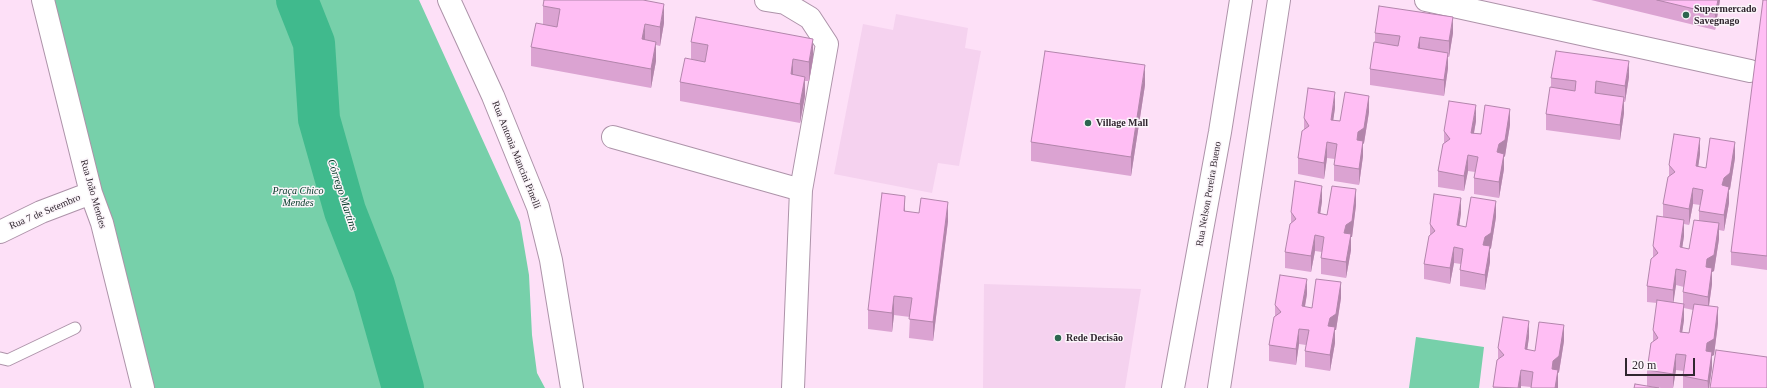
<!DOCTYPE html>
<html>
<head>
<meta charset="utf-8">
<style>
	body { margin:0 }
	#map { position:relative; width:1767px; height:388px; overflow:hidden; background:#fde0f7; font-family:Georgia,serif }
	canvas { display:block }
	.scale { position:absolute; left:1625px; top:358px; width:70px; height:18px; box-sizing:border-box; border:2px solid #312730; border-top:0; padding-left:5px; font-size:12px; line-height:14px; white-space:nowrap; color:#312730; -webkit-text-stroke:3px #fbf5fa; paint-order:stroke }
</style>
</head>
<body>
<div id="map">
<canvas width="1767" height="388"></canvas>
<div class="scale">20 m</div>
</div>
<script>
const context = document.querySelector('canvas').getContext('2d');
context.lineJoin = 'round';
function fill(path, color) { context.fillStyle = color; context.fill(path, 'evenodd'); }
const poly = rows => new Path2D(rows.map(r => 'M' + r).join(''));
function trace(path, color, width, dash) { context.strokeStyle = color; context.lineWidth = width; context.lineCap = dash ? 'butt' : 'round'; context.setLineDash(dash || []); context.stroke(path); }
function write(font, color, halo, rows, align = 'center') {
  context.font = font + ' Georgia,serif'; context.lineWidth = 3; context.setLineDash([]); context.textBaseline = 'middle'; context.strokeStyle = halo; context.fillStyle = color; for (const [text, x, y, turn = 0] of rows) {
    context.save(); context.translate(x, y); context.rotate((+turn || 0) * Math.PI / 180); context.textAlign = isNaN(turn) ? turn : align; if (halo) context.strokeText(text, 0, 0); context.fillText(text, 0, 0); context.restore();
  }
}
fill(poly([
	[896,14,968,28,965,48,981,51,959,166,938,163,932,193,834,174,863,24,893,30],
	[984,284,1141,289,1125,388,983,388]
]), '#f5d2ef');
fill(poly([
	[50,0,419,0,520,222,529,275,532,335,537,373,545,388,150,388],
	[1416,337,1484,347,1479,388,1409,388]
]), '#77d0aa');
trace(poly([
	[297,0,314,43,319,119,345,211,374,285,403,388]
]), '#40ba8d', 42);
const service = poly([
	[0,358,8,360,75,328]
]);
const minor = poly([
	[43,0,91,193,102,223,143,388],
	[449,0,493,96,538,207,551,260,572,388],
	[766,0,785,3,810,18,827,44,801,190,793,388],
	[1426,0,1750,71],
	[613,137,801,190],
	[0,232,41,212,91,193],
	[1173,388,1220,132,1241,0],
	[1219,388,1279,0]
]);
trace(service, '#ad93a9', 13);
trace(minor, '#ad93a9', 24);
trace(service, '#fff', 11);
trace(minor, '#fff', 22);
fill(poly([
	[1591,0,1720,0,1715,30],
	[1767,0,1767,270,1731,265,1731,252],
	[543,6,664,23,660,46,656,45,656,61,651,88,531,66,531,47,543,25],
	[1375,33,1453,33,1449,57,1448,57,1448,68,1444,96,1370,85,1370,69,1375,43],
	[691,42,813,58,809,81,805,81,805,96,800,123,680,101,680,82,691,59],
	[1629,77,1625,102,1624,102,1624,113,1620,140,1546,130,1546,114,1551,87,1551,78],
	[1145,85,1131,176,1031,161,1031,142],
	[1335,108,1333,120,1340,121,1369,112,1364,143,1363,144,1363,156,1359,185,1334,181,1334,165,1335,159,1327,158,1324,179,1298,174,1298,158,1304,130,1304,118],
	[1476,121,1474,133,1481,134,1510,125,1505,156,1504,157,1504,169,1499,198,1474,194,1474,178,1475,172,1468,171,1464,191,1438,187,1438,171,1444,143,1444,131],
	[1700,154,1698,167,1706,168,1735,158,1730,189,1729,190,1729,203,1724,231,1719,230,1719,239,1714,271,1712,272,1712,284,1709,306,1718,323,1714,355,1712,356,1712,368,1709,388,1683,388,1683,376,1684,371,1676,370,1673,388,1661,388,1647,386,1647,370,1653,342,1653,330,1657,303,1647,302,1647,286,1653,258,1653,246,1663,217,1663,204,1669,176,1669,165],
	[1693,204,1700,205,1699,211,1699,220,1689,249,1682,248,1684,236,1684,224,1689,225],
	[1676,285,1684,287,1683,292,1683,304,1673,302],
	[1684,308,1693,310,1689,333,1682,332,1684,320],
	[1322,201,1320,214,1327,215,1356,205,1352,237,1351,237,1351,250,1346,278,1321,274,1321,258,1322,252,1315,251,1311,272,1285,268,1285,252,1291,223,1291,212],
	[905,211,948,221,933,341,909,338,910,317,894,315,892,332,868,329,868,310],
	[1461,213,1459,226,1466,227,1496,217,1491,248,1490,249,1490,262,1485,290,1460,286,1460,270,1461,264,1454,263,1450,284,1424,279,1424,264,1430,235,1430,224],
	[1307,294,1305,307,1312,308,1341,298,1336,330,1335,330,1335,343,1330,371,1305,367,1305,351,1306,345,1299,344,1296,365,1269,361,1269,345,1275,317,1275,305],
	[1529,337,1527,350,1535,351,1564,341,1559,372,1558,373,1558,385,1531,387,1521,386,1521,388,1493,388,1497,360,1498,359,1498,348]
]), '#dba3d2');
fill(poly([
	[1718,0,1720,0,1715,30,1715,14],
	[664,4,664,23,660,46,660,27],
	[1453,17,1453,33,1449,57,1449,41],
	[645,24,645,43,642,39],
	[1420,37,1420,53,1418,48],
	[813,39,813,58,809,81,809,62],
	[656,42,656,61,651,88,651,69],
	[1448,53,1448,68,1444,96,1444,80],
	[793,59,793,79,791,74],
	[1629,61,1629,77,1625,102,1625,86],
	[1145,65,1145,85,1131,176,1131,157],
	[805,77,805,96,800,123,800,104],
	[1596,81,1596,97,1595,93],
	[1335,92,1335,108,1331,136,1331,120],
	[1369,96,1369,112,1364,143,1363,144,1363,156,1359,185,1359,169,1357,140,1358,132],
	[1624,97,1624,113,1620,140,1620,125],
	[1476,105,1476,121,1471,149,1471,133],
	[1510,109,1510,125,1505,156,1504,157,1504,169,1499,198,1499,182,1497,152,1499,144],
	[1700,138,1700,154,1696,182,1696,166],
	[1327,142,1327,158,1324,179,1324,163],
	[1735,142,1735,158,1730,189,1729,190,1729,203,1724,231,1724,215,1722,185,1724,178],
	[1468,155,1468,171,1464,191,1464,176],
	[1322,186,1322,201,1318,229,1318,213],
	[1693,188,1693,204,1689,225,1689,209],
	[1356,189,1356,205,1352,237,1351,237,1351,250,1346,278,1346,262,1344,233,1346,225],
	[905,196,905,215,904,211],
	[1461,198,1461,213,1457,241,1457,225],
	[1496,201,1496,217,1491,248,1490,249,1490,262,1485,290,1485,275,1483,245,1485,237],
	[948,202,948,221,933,341,933,322],
	[1684,220,1684,236,1680,263,1680,247],
	[1719,223,1719,239,1714,271,1712,272,1712,284,1708,312,1708,297,1706,267,1707,259],
	[1315,235,1315,251,1311,272,1311,256],
	[1454,247,1454,263,1450,284,1450,268],
	[1676,269,1676,285,1673,306,1673,290],
	[1307,279,1307,294,1302,322,1302,306],
	[1341,282,1341,298,1336,330,1335,330,1335,343,1330,371,1330,355,1328,326,1330,318],
	[894,296,894,315,892,332,892,313],
	[1684,304,1684,320,1680,347,1680,332],
	[1718,307,1718,323,1714,355,1712,356,1712,368,1709,388,1708,388,1706,351,1707,343],
	[1529,321,1529,337,1525,365,1525,349],
	[1564,325,1564,341,1559,372,1558,373,1558,388,1555,388,1552,369,1553,361],
	[1299,329,1299,344,1296,365,1296,349],
	[1676,354,1676,370,1673,388,1673,374],
	[1521,370,1521,388,1518,388]
]), '#b285ab');
const building = poly([
	[544,0,643,0,664,4,660,27,645,24,642,39,656,42,651,69,531,47,536,23,557,27,560,9,543,6,544,0],
	[1657,0,1718,0,1715,14,1657,0],
	[1763,0,1767,0,1767,256,1731,252,1763,0],
	[1379,6,1453,17,1449,41,1420,37,1418,48,1448,53,1444,80,1370,69,1374,42,1398,46,1400,36,1375,33,1379,6],
	[696,17,813,39,809,62,793,59,791,74,805,77,800,104,680,82,685,58,705,62,708,45,691,42,696,17],
	[1045,51,1145,65,1131,157,1031,142,1045,51],
	[1556,51,1629,61,1625,86,1596,81,1595,93,1624,97,1620,125,1546,114,1550,87,1575,91,1576,81,1551,78,1556,51],
	[1308,88,1335,92,1331,120,1340,121,1345,92,1369,96,1364,128,1358,132,1357,140,1363,141,1359,169,1334,165,1337,144,1327,142,1324,163,1298,158,1302,131,1309,126,1304,118,1308,88],
	[1449,101,1476,105,1471,133,1481,134,1485,105,1510,109,1505,140,1499,144,1497,152,1504,154,1499,182,1474,178,1478,157,1468,155,1464,176,1438,171,1443,144,1450,139,1444,131,1449,101],
	[1674,134,1700,138,1696,166,1706,168,1710,138,1735,142,1730,173,1724,178,1722,185,1729,187,1724,215,1699,211,1703,190,1693,188,1689,209,1663,204,1668,177,1675,172,1669,165,1674,134],
	[1295,181,1322,186,1318,213,1327,215,1332,186,1356,189,1352,221,1346,225,1344,233,1351,234,1346,262,1321,258,1324,237,1315,235,1311,256,1285,252,1290,224,1296,219,1291,212,1295,181],
	[882,193,905,196,904,211,919,213,921,198,948,202,933,322,909,319,912,298,894,296,892,313,868,310,882,193],
	[1434,194,1461,198,1457,225,1466,227,1471,197,1496,201,1491,233,1485,237,1483,245,1490,246,1485,275,1460,270,1463,249,1454,247,1450,268,1424,264,1429,236,1435,231,1430,224,1434,194],
	[1657,216,1684,220,1680,247,1689,249,1694,220,1719,223,1714,255,1707,259,1706,267,1712,268,1708,297,1683,292,1686,271,1676,269,1673,290,1647,286,1651,259,1658,253,1653,246,1657,216],
	[1280,275,1307,279,1302,306,1312,308,1316,279,1341,282,1336,314,1330,318,1328,326,1335,327,1330,355,1305,351,1309,330,1299,329,1296,349,1269,345,1274,317,1281,312,1275,305,1280,275],
	[1657,300,1684,304,1680,332,1689,333,1694,304,1718,307,1714,339,1707,343,1706,351,1712,352,1708,381,1683,376,1686,355,1676,354,1673,374,1647,370,1651,343,1658,338,1653,330,1657,300],
	[1503,317,1529,321,1525,349,1535,351,1539,322,1564,325,1559,356,1553,361,1552,369,1558,370,1555,388,1531,388,1533,372,1521,370,1518,388,1493,387,1497,360,1504,355,1498,348,1503,317],
	[1716,350,1767,357,1767,388,1710,388,1716,350],
	[1635,384,1659,388,1634,388,1635,384]
]);
fill(building, '#ffbef4');
trace(building, '#b285ab', 1);
for (const [x, y, r, color] of [
	[1686,15,4,"#2d664f"],
	[1088,123,4,"#2d664f"],
	[1058,338,4,"#2d664f"]
]) { const dot = new Path2D(); dot.arc(x, y, r, 0, 2 * Math.PI); context.fillStyle = color; context.fill(dot); trace(dot, '#fbf5fa', 1.5); }
write('bold 10px', '#312730', '#fbf5fa', [
	["Supermercado",1694,9],
	["Savegnago",1694,21],
	["Village Mall",1096,123],
	["Rede Decisão",1066,338]
], 'left');
write('10px', '#312730', '#fbf5fa', [
	["Rua Antonia Mancini Pinelli",516,155,68],
	["Rua João Mendes",93,194,74],
	["Rua Nelson Pereira Bueno",1209,194,-80],
	["Rua 7 de Setembro",45,212,-23]
]);
write('italic 10px', '#003524', '#fbf5fa', [
	["Praça Chico",298,191],
	["Mendes",298,203]
]);
write('italic 11px', '#043a28', '#fbf5fa', [
	["Córrego Martins",342,195,72]
]);
</script>
</body>
</html>
